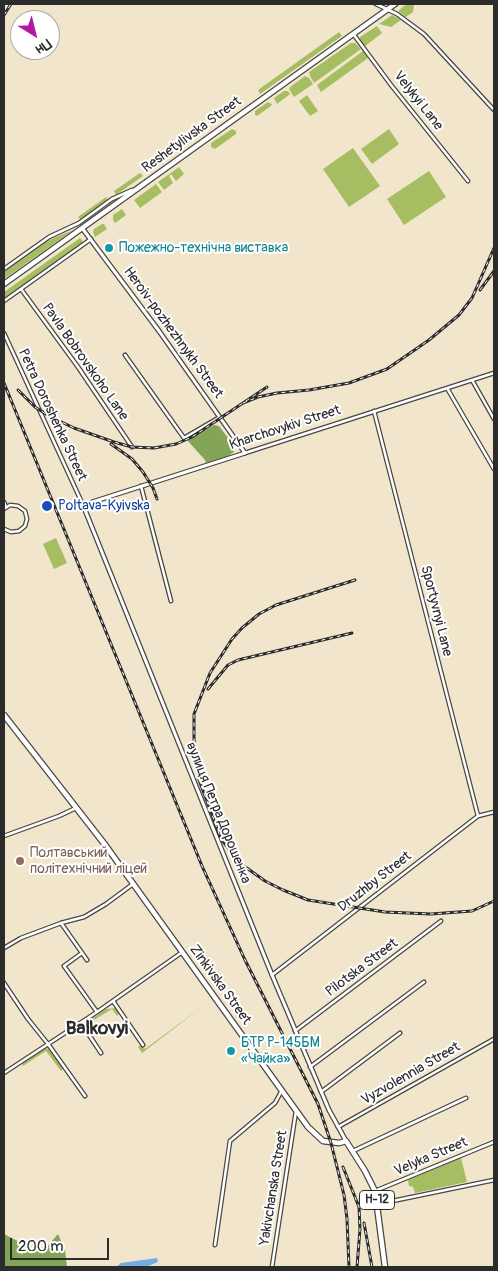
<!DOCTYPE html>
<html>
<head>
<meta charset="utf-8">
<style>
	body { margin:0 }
	#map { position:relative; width:498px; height:1271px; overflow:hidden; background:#f1e6cc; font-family:Pangolin,sans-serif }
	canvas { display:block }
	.frame { position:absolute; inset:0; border:5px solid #2b2b2b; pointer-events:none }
	.north { position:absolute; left:10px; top:10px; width:50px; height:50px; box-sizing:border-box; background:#fff; border:1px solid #aaa; border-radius:50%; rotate:144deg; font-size:14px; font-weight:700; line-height:20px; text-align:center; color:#2b2b2b }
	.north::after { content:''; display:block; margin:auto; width:18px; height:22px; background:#b5179e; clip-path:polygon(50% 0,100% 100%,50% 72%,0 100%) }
	.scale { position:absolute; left:10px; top:1238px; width:99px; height:22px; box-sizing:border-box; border:2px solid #2b2b2b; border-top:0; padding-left:6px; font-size:15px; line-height:18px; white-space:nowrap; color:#2b2b2b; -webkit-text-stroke:4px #fff; paint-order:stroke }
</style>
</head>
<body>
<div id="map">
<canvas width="498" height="1271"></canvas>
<div class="frame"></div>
<div class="north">Пн</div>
<div class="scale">200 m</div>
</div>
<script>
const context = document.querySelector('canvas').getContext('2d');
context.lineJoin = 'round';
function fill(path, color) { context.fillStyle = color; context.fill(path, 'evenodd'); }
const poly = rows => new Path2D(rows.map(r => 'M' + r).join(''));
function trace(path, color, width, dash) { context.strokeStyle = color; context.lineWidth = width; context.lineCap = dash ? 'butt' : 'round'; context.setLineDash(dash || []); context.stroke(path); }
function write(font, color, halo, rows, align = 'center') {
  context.font = font + ' Pangolin,sans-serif'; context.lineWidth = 4; context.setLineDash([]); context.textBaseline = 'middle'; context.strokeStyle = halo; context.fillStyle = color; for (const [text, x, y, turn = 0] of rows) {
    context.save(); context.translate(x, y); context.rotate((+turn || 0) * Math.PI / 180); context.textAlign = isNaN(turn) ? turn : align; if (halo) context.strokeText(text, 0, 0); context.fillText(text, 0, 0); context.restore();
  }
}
fill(poly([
	[407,4,414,4,413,12,406,17,399,12,399,10],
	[392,15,401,20,391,27,379,24],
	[377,26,382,33,364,47,360,41,360,37],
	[339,32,342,36,260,94,258,90],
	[351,43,355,43,361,49,314,83,310,76,309,72],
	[363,51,368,58,321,92,317,85],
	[305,76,309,78,313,84,294,97,289,89,290,87],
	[284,91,288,91,290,94,277,104,274,98],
	[307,95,318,111,310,116,299,101],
	[268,102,272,104,271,106,257,116,255,115,255,111],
	[232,129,236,131,236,134,215,149,211,147,211,143],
	[389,129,399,144,372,164,361,149],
	[353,148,380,186,349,207,323,169],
	[179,167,184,174,176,181,171,174,169,176,173,183,164,190,158,182],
	[429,171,446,197,404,225,387,199],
	[140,173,143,176,116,195,114,191],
	[156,184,162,192,140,208,134,200],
	[106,197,108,200,81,220,78,217],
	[122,209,126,215,115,223,113,220,113,215],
	[102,224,104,224,107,229,95,237,93,232,94,229],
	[73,230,4,279,4,270,42,243],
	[80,238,84,243,4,299,4,292],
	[56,538,67,563,54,569,43,544],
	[202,1007,142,1053,138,1047,141,1045,145,1049],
	[116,1008,119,1014,117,1016,112,1009,86,1025,84,1024,106,1009],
	[46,1048,50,1049,64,1068,61,1071,46,1051,23,1066,22,1063],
	[461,1158,467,1182,415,1193,413,1187,409,1186,408,1180]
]), '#a6bd62');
fill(poly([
	[214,425,219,426,234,446,234,452,228,456,206,463,205,460,187,440],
	[4,1234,33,1249,46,1248,58,1234,65,1250,67,1267,4,1267]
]), '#84a458');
fill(poly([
	[157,1258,158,1262,146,1267,116,1267,121,1263]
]), '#72ade3');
const minor = poly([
	[376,4,397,14,424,34,494,110],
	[354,35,391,85,468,181],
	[4,269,49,237,79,223,112,199,132,190],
	[21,289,78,367,132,447],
	[4,301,91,239],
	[4,333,83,505],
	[125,355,184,438,220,417],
	[472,380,494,419],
	[447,388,494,469],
	[374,411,478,816],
	[245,453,494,373],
	[141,486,171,601],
	[4,502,6,507],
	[4,509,10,505,18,506,25,511,27,519,25,526,19,531,11,532,4,529],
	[4,836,59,816,76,808],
	[61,923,87,960],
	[4,948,21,938,61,923,84,917,106,904,133,884],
	[82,953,64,966,97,1012],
	[272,975,478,816,494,812],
	[4,983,28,1019,48,1044,85,1096],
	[113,1001,143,1045],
	[81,1023,101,1053],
	[295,1031,441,921],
	[310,1067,424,982],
	[4,1073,97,1012,181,953],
	[321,1092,400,1033],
	[338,1127,494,1039],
	[353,1151,466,1098],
	[375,1191,494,1142],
	[378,1204,494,1180],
	[215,1245,230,1141,275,1103,281,1092],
	[272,1267,296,1111]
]);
const tertiary = poly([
	[82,228,159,331,245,453,83,505,272,975,329,1110,346,1141]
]);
const primary = poly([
	[4,284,395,4],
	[4,715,106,846,308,1127,323,1141,339,1143,346,1141,365,1171,375,1191,385,1267]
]);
trace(minor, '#494743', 5);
trace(tertiary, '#494743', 5.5);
trace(primary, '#494743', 7);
trace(minor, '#fff', 2.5);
trace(tertiary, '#fff', 3);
trace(primary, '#fff', 4.5);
const rail = poly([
	[4,15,11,4],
	[480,290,494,271],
	[4,383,202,866,245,960,318,1104,331,1143,344,1195,347,1219,349,1267],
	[18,390,35,407,49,416,74,428,114,442,132,447,154,448,176,444,192,437,267,387],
	[243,403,258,397,277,393,309,390,349,383,387,369,429,340,459,315,472,298,494,248],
	[111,444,132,459,143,472,153,488,157,499],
	[355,580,276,605,259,614,242,628,232,639,210,673,194,714,194,739,198,777,221,839,233,854,244,866,265,881,283,890,308,900,385,912,431,914,472,911,494,901],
	[208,689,228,665,238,660,352,633],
	[343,1167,359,1207,360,1229,357,1267],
	[364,1223,372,1267]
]);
trace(rail, '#2b2b2b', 3);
trace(rail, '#fff', 1, [4]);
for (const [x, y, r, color] of [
	[109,248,5,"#0f9aa8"],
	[47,506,6,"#1a4fb4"],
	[20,861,5,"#8d6e63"],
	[231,1051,5,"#0f9aa8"]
]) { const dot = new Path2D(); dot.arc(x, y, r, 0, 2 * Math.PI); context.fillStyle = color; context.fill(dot); trace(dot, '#fff', 2); }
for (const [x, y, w] of [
	[377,1200,35]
]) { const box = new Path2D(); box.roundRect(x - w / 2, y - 9.5, w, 19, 4); context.fillStyle = '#fff'; context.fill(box); trace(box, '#2b2b2b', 1); }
write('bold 12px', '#2b2b2b', null, [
	["Н-12",377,1200]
]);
write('14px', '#2b2b2b', '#fff', [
	["Velykyi Lane",418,101,52],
	["Reshetylivska Street",192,135,-36],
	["Heroiv-pozhezhnykh Street",173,333,54],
	["Pavla Bobrovskoho Lane",85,362,55],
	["Petra Doroshenka Street",52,415,65],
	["Kharchovykiv Street",285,428,-18],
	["Sportyvnyi Lane",436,611,76],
	["вулиця Петра Дорошенка",218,813,68],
	["Druzhby Street",375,882,-38],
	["Pilotska Street",362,968,-37],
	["Zinkivska Street",220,985,54],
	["Vyzvolennia Street",411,1074,-30],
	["Velyka Street",431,1157,-23],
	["Yakivchanska Street",274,1188,-81]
]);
write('14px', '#0d838f', '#fff', [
	["Пожежно-технічна виставка",119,248],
	["БТР Р-145БМ",241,1043],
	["«Чайка»",241,1059]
], 'left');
write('14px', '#164399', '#fff', [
	["Poltava-Kyivska",58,506]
], 'left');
write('14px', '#785e54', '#fff', [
	["Полтавський",30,853],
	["політехнічний ліцей",30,869]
], 'left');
write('bold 19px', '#2b2b2b', '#fff', [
	["Balkovyi",97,1029]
]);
</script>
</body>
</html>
